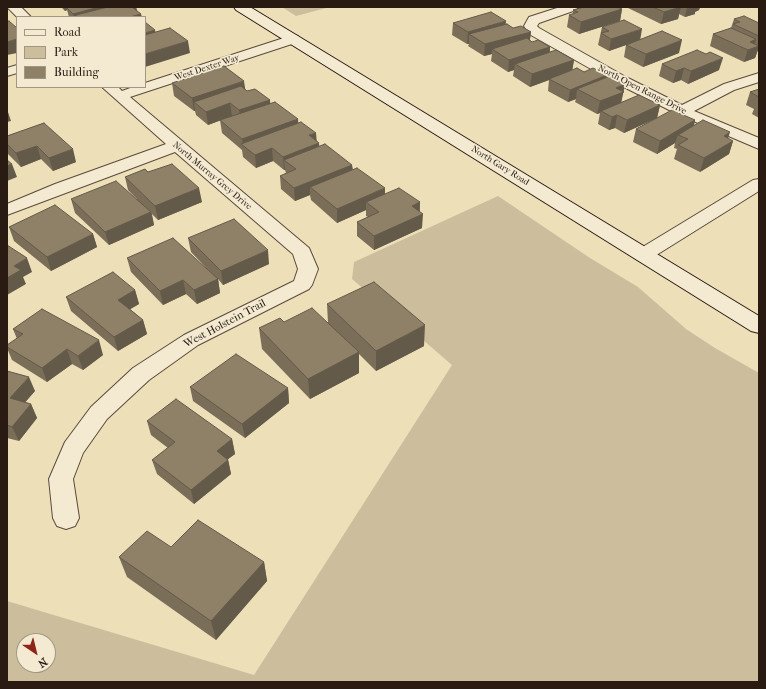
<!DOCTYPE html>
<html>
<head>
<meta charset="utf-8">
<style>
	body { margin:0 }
	#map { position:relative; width:766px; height:689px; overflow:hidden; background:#eddfb8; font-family:"IM FELL French Canon",serif }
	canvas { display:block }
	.frame { position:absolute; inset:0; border:8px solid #291a12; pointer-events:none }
	.legend { position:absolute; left:16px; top:16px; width:130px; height:72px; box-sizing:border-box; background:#f3ead1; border:1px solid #a29785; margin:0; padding:5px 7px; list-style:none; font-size:12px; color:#291a12 }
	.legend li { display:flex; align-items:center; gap:8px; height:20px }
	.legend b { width:20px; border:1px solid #a29785 }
	.north { position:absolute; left:16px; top:633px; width:40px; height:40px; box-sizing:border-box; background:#f3ead1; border:1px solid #a29785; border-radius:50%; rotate:145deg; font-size:11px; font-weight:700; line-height:16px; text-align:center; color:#291a12 }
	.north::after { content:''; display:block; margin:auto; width:14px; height:18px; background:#8f2418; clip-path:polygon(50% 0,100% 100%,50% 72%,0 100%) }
</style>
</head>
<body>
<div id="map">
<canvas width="766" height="689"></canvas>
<div class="frame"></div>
<ul class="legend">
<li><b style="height:5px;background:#f3ead1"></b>Road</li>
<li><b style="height:11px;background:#ccbe9c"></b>Park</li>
<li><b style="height:11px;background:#8f8068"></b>Building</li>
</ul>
<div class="north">N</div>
</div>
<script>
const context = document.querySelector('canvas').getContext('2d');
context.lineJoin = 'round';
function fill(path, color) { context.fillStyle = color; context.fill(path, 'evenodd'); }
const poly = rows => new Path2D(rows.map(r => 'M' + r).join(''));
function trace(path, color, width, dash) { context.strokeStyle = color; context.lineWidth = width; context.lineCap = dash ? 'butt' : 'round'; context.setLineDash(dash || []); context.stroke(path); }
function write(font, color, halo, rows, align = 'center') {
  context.font = font + ' "IM FELL French Canon",serif'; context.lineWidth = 3.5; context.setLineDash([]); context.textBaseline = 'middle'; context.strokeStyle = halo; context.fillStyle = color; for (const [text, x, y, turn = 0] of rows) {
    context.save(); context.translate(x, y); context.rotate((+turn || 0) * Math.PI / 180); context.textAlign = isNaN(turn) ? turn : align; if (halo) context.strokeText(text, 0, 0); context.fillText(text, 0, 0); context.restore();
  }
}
fill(poly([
	[282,7,330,7,296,16],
	[498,196,590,258,638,287,686,329,715,348,759,373,759,682,7,682,7,601,254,675,452,365,352,279,354,262],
	[24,641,48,641,48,665,24,665]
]), '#ccbe9c');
const street = poly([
	[7,7,21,7,31,17,17,17,7,7],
	[560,7,578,7,576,10,539,23,537,26,539,28,624,76,682,105,724,84,759,73,759,82,734,90,694,111,759,138,759,149,677,114,614,82,529,34,524,26,529,17,560,7],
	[293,35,298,36,300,39,298,42,130,97,309,248,318,269,312,285,309,289,198,345,149,380,107,419,83,453,73,479,79,518,75,526,66,529,57,526,53,518,49,479,65,442,91,407,133,368,184,335,294,281,298,269,293,254,175,152,7,215,7,204,55,184,166,144,102,87,118,87,122,91,133,87,145,87,145,83,293,35],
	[17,65,17,73,7,76,7,68,17,65],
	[759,179,759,191,650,259,643,261,636,259,634,255,636,251,753,180,759,179]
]);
const secondary = poly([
	[234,7,250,7,759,316,759,333,751,331,236,10,234,7]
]);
trace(street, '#5a4b3c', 2);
trace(secondary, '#291a12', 2);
fill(street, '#f3ead1');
fill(secondary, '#f3ead1');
fill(poly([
	[61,7,136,7,137,11,142,17,69,17,67,10,65,11],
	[626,7,700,7,699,10,695,12,695,14,685,17,679,14,678,19,661,24],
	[622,9,620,21,579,34,567,27,569,15,573,14,573,10],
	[734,19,759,23,759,50,758,50,755,58,744,62,710,46,713,34,731,28],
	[453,23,506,24,513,28,531,32,530,40,532,42,550,47,550,52,574,60,572,70,607,75,606,78,625,84,621,102,660,105,657,118,624,133,615,128,609,130,598,124,600,113,597,114,575,102,576,99,568,102,548,91,549,80,530,87,513,76,514,70,508,72,491,61,492,54,484,56,468,46,469,44,467,44,452,35],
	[602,27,640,39,679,53,643,67,624,57,626,45,609,51,598,45],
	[706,54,719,70,688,84,681,80,673,83,659,76,662,64],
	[172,83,245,90,247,91,270,100,270,103,298,123,316,141,319,146,352,165,353,170,385,194,420,202,420,212,422,228,374,250,357,236,357,222,368,217,366,216,366,210,337,223,311,200,310,195,295,201,281,189,280,176,286,173,285,170,284,170,273,161,256,168,243,157,242,150,222,133,220,120,232,116,208,125,196,115,195,111,194,111,174,96],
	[759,89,759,118,752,114,754,109,746,105,750,92],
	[695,120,694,125,733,141,729,154,700,172,674,159,677,149,674,148,675,143,657,154,633,142,636,129],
	[44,123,76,162,53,171,41,159,21,167,7,153,7,136],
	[148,172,202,202,158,220,152,214,154,225,109,245,75,213,71,199,137,199,128,190,125,177],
	[9,227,93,234,97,247,51,271,14,241],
	[188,238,269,264,223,285,218,279,220,293,197,304,186,294,163,305,131,272,127,258,213,275,191,252],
	[135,290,139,304,130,309,143,320,147,334,118,351,71,311,66,297],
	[327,304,424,346,376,371,359,354,359,373,310,399,262,349,259,328,284,322,328,323],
	[13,329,103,355,83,370,72,364,47,382,12,360,7,348,7,345,17,339],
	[7,371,35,391,25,402,31,404,37,418,19,441,7,438],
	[190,387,288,388,289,403,245,438,193,401],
	[147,421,232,439,235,454,228,459,231,474,194,504,157,474,152,460,168,448,151,435],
	[119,557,264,562,267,581,216,640,127,577]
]), '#7b6e59');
fill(poly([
	[64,7,79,7,66,7,67,10,65,11],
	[99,7,124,7,106,17,77,17,76,15,76,17,74,17,73,14],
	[131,7,136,7,138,15,141,14,142,17,130,17],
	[681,7,678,19,661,24,664,12],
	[687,7,700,7,699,10,695,12,695,14,685,17],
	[622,9,620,21,579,34,581,22],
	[506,21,505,33,469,34,469,44,467,44,468,32],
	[642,29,640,41,626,45,609,51,611,39],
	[155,30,157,42,145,45,145,33],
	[531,32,529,44,492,49,492,54,484,56,485,44],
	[17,39,17,53,7,55,7,42],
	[756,39,754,48,759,46,759,47,755,58,744,62,750,42],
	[682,40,679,53,643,67,646,54],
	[188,41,190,53,145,67,145,54],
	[550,47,549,59,515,64,514,70,508,72,509,60],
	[723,58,719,70,688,84,691,71],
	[574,60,572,72,549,79,549,80,530,87,532,74],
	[684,68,681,80,673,83,676,71],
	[607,75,605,88,577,89,576,99,568,102,570,90],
	[244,81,246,94,194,102,195,111,194,111,192,98],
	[625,84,621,104,601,111,600,113,597,114,600,101,616,88],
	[270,100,271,113,241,123,239,110],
	[230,103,232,116,208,125,206,112],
	[660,105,657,118,624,133,627,120],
	[7,109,11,121,7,122],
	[617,115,615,128,609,130,612,117],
	[298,119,299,132,243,145,242,139],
	[695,120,692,133,678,135,675,143,657,154,660,141],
	[730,132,726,145,733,141,729,154,700,172,704,158,724,136],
	[316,133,317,144,319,143,320,156,284,160,285,170,284,170,283,157,309,135],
	[37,146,41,159,21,167,16,153],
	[272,148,273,161,256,168,255,155],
	[73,149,76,162,53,171,49,158],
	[12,164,17,177,7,181,7,166],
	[352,165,353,178,310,187,310,195,295,201,294,188],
	[199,188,202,202,158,220,155,206],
	[385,188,385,202,366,202,366,210,337,223,337,209],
	[420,202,419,215,423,214,422,228,374,250,374,236,412,206],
	[151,212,154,225,109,245,105,232],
	[93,234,97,247,51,271,47,257],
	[268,250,269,264,223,285,221,271],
	[27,258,32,272,23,277,26,284,7,295,7,278,14,266],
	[218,279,220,293,197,304,194,290],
	[183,280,186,294,163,305,160,291],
	[135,290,139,304,122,314,118,300],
	[143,320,147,334,118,351,114,337],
	[425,325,424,346,376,371,376,351],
	[99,340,103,355,83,370,78,356],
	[67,349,72,364,47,382,42,368],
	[359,352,359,373,310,399,308,379],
	[29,377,35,391,16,413,10,398],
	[288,388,289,403,245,438,242,424],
	[31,404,37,418,19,441,12,427],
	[232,439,235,454,220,465,217,451],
	[228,460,231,474,194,504,191,490],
	[264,562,267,581,216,640,211,621]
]), '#645a49');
const building = poly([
	[66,7,99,7,73,14,66,7],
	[108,7,132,7,141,14,130,17,77,17,76,15,108,7],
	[584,7,617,7,622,9,581,22,569,15,578,12,573,10,584,7],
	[653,7,681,7,664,12,653,7],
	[491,12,506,21,468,32,453,23,491,12],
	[744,16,759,23,759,36,733,24,740,22,734,19,744,16],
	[624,20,642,29,611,39,601,33,609,31,602,27,624,20],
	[9,21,17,28,17,39,7,42,7,22,9,21],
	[145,22,155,30,145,33,145,22],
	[507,24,513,28,521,26,531,32,485,44,469,34,507,24],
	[170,28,188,41,145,54,145,35,170,28],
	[731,28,756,39,750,42,759,46,748,50,713,34,731,28],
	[662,31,682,40,646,54,626,45,662,31],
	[527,38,532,42,538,40,550,47,509,60,492,49,527,38],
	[556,50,574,60,532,74,515,64,556,50],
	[697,50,706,54,710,52,723,58,691,71,684,68,676,71,662,64,697,50],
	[224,66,244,81,192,98,172,83,224,66],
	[577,68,584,72,593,68,607,75,570,90,549,79,577,68],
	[610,76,625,84,616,88,624,92,600,101,577,89,610,76],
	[241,86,247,91,255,89,270,100,239,110,230,103,206,112,194,102,241,86],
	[759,89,759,97,750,92,759,89],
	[639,95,660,105,627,120,617,115,612,117,601,111,639,95],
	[275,102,298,119,242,139,220,120,275,102],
	[672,110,695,120,660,141,636,129,672,110],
	[703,120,730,132,724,136,733,141,704,158,678,145,688,139,678,135,703,120],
	[301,122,316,133,309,135,319,143,283,157,272,148,255,155,241,144,301,122],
	[44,123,73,149,49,158,37,146,16,153,7,144,7,136,44,123],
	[325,144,352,165,294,188,280,176,296,169,284,160,325,144],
	[7,160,12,164,7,166,7,160],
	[172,164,199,188,155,206,125,177,145,169,148,172,172,164],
	[357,168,385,188,337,209,310,187,357,168],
	[116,181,151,212,105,232,71,199,116,181],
	[399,188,420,202,412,206,423,214,374,236,357,222,379,212,366,202,399,188],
	[55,205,93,234,47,257,9,227,55,205],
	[234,219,268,250,221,271,188,238,234,219],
	[173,238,218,279,194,290,183,280,160,291,127,258,173,238],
	[7,245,27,258,14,266,21,270,7,278,7,245],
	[113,272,135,290,118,300,143,320,114,337,66,297,113,272],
	[374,282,425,325,376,351,327,304,374,282],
	[312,308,359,352,308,379,259,328,280,318,284,322,312,308],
	[42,309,99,340,78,356,67,349,42,368,7,347,7,345,23,334,13,329,42,309],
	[236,354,288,388,242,424,190,387,236,354],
	[7,371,29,377,10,398,31,404,12,427,7,425,7,371],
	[176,399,232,439,217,451,228,460,191,490,152,460,175,442,147,421,176,399],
	[198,520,264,562,211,621,119,557,147,531,171,547,198,520]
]);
fill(building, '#8f8068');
trace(building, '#645a49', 1);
write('9px', '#291a12', '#f3ead1', [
	["West Dexter Way",207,68,-18],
	["North Open Range Drive",642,90,27],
	["North Gary Road",500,166,32],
	["North Murray Grey Drive",212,176,40]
]);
write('11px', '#291a12', '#f3ead1', [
	["West Holstein Trail",225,324,-28]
]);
</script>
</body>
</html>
